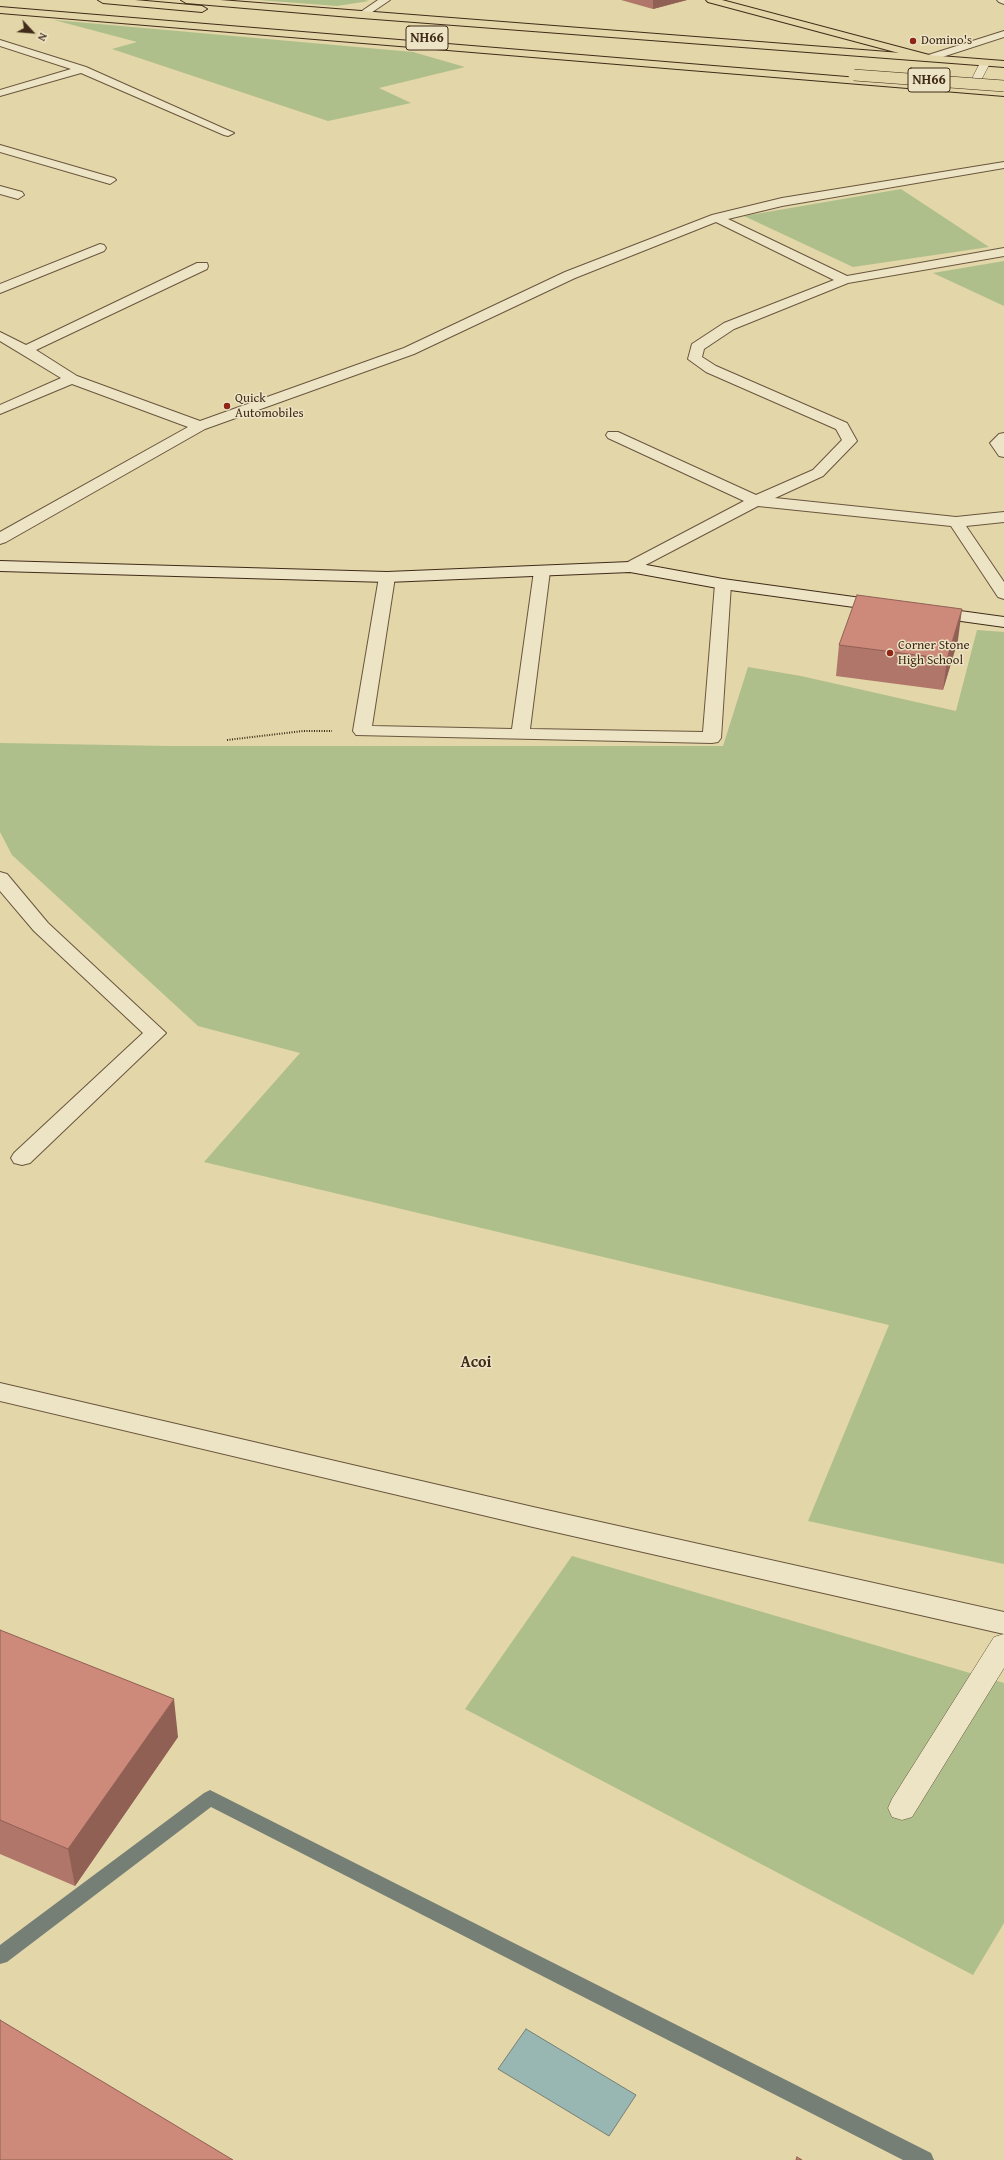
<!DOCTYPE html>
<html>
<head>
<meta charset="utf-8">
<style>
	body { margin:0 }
	#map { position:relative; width:1004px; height:2160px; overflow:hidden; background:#e3d6a8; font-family:"Gentium Book Plus",serif }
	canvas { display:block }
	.north { position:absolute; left:12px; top:12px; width:40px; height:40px; -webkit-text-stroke:3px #ede4c6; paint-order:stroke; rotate:116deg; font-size:11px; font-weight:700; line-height:16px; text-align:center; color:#402b19 }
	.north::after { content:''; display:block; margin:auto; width:14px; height:18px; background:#402b19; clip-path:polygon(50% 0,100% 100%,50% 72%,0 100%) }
</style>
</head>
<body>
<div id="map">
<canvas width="1004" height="2160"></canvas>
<div class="north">N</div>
</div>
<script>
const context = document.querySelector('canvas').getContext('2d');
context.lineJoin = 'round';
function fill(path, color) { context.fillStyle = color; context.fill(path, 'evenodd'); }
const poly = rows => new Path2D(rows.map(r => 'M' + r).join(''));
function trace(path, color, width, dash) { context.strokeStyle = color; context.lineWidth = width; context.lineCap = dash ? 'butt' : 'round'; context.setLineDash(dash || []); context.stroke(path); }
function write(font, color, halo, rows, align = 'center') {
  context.font = font + ' "Gentium Book Plus",serif'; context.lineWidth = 3; context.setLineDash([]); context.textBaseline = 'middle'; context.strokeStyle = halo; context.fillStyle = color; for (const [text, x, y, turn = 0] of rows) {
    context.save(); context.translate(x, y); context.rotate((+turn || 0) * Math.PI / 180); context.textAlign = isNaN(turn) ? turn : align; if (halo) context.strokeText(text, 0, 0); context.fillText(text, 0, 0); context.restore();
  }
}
fill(poly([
	[258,0,365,0,369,1,337,6],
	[54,20,413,52,465,67,379,88,411,103,328,121,112,49,137,42],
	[901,189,989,247,853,267,744,216],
	[1004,261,1004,306,933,273],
	[977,630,1004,632,1004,1564,808,1521,889,1325,204,1162,300,1053,198,1026,12,855,0,832,0,743,169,746,723,746,748,667,801,676,956,711],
	[572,1556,1004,1683,1004,1923,973,1975,465,1709]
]), '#aebf8b');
const water = poly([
	[526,2029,636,2095,609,2136,498,2069,526,2029]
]);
fill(water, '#99b7b2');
trace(water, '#757f75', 1);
fill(poly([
	[210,1790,931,2153,934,2160,903,2160,211,1807,7,1962,0,1964,0,1945,204,1793,210,1790]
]), '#757f75');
const lane = poly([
	[985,60,990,63,976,90,971,93,967,92,966,90,980,63,985,60],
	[1004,1634,1004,1668,912,1817,902,1820,892,1817,888,1808,892,1799,994,1637,1004,1634]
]);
const street = poly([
	[378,0,390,0,365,17,359,17,359,13,378,0],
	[997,0,1004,0,1004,4,999,2,997,0],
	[1004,31,1004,37,933,60,929,61,924,58,925,56,1004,31],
	[0,40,86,67,234,133,228,136,224,135,81,73,0,96,0,90,71,69,0,46,0,40],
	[0,145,114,178,116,180,110,184,0,152,0,145],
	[1004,162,1004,168,782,206,728,219,847,276,1004,248,1004,256,848,283,734,329,704,349,702,357,716,366,847,423,857,441,823,476,775,498,956,517,1004,512,1004,522,966,526,1004,582,1004,599,998,597,951,526,758,506,636,570,624,570,622,567,624,564,744,501,608,438,606,435,608,432,618,432,756,495,813,470,842,440,836,429,706,372,688,359,692,344,724,323,834,280,716,222,575,278,414,354,205,429,6,542,0,544,0,532,188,427,72,384,0,414,0,405,61,378,0,341,0,332,26,345,197,263,207,263,208,266,207,269,36,350,77,376,200,421,404,348,565,272,712,215,782,198,1004,162],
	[0,186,22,192,24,195,18,199,0,194,0,186],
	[100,244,104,245,106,248,104,251,0,293,0,284,100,244],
	[1004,433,1004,457,999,456,990,443,999,434,1004,433],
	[542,566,548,568,550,571,530,729,703,732,715,584,717,581,723,579,729,581,731,584,721,738,718,742,712,743,356,735,353,731,379,577,381,574,387,572,393,574,395,577,372,726,512,729,534,571,536,568,542,566],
	[0,872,7,874,48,923,166,1033,30,1163,22,1165,14,1163,11,1158,14,1153,143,1033,34,931,0,891,0,872],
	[0,1383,533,1507,1004,1612,1004,1634,533,1527,0,1401,0,1383]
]);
const secondary = poly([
	[0,561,387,572,630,562,723,579,883,601,889,602,891,606,889,610,883,611,723,589,630,572,387,582,0,571,0,561],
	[931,607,1004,617,1004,627,925,616,923,612,925,608,931,607]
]);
const primary = poly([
	[706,0,722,0,933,56,934,58,933,60,925,60,708,2,706,0]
]);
const highway = poly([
	[98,0,135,0,202,6,207,9,202,12,103,3,98,0],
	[181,0,220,0,1004,61,1004,67,362,18,186,3,181,0],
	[0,7,1004,90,1004,96,0,13,0,7]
]);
trace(lane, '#69563d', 1);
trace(street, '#69563d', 2);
trace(secondary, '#402b19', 2);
trace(primary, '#402b19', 2);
trace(highway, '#402b19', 2);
trace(poly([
	[227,740,303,731,332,731]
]), '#402b19', 2, [1, 1.5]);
fill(lane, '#ede4c6');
fill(street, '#ede4c6');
fill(secondary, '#ede4c6');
fill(primary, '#e3d6a8');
fill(highway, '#e3d6a8');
const highwayBridge = poly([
	[854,75,1004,86]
]);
trace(highwayBridge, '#402b19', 12, []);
trace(highwayBridge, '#e3d6a8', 11);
fill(poly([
	[621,0,687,0,653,9],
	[958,640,943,690,836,676,839,645],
	[0,1630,178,1737,75,1886,0,1854]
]), '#b07669');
fill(poly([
	[653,0,687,0,653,9],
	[962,609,958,640,943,690,947,659],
	[174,1699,178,1737,75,1886,68,1849]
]), '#906055');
const building = poly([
	[857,595,962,609,947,659,839,645,857,595],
	[0,1630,174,1699,68,1849,0,1820,0,1630],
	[0,2020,233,2160,0,2160,0,2020],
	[797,2157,802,2160,796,2160,797,2157]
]);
fill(building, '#cd897a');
trace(building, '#906055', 1);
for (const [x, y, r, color] of [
	[913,41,4,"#8f2418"],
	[227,406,4,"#8f2418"],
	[890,653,4,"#8f2418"]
]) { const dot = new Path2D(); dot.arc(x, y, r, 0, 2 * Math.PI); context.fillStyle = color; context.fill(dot); trace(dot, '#ede4c6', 1.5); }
write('13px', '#402b19', '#ede4c6', [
	["Domino's",921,41],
	["Quick",235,399],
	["Automobiles",235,414],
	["Corner Stone",898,646],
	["High School",898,661]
], 'left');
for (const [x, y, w] of [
	[427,38,42],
	[929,80,42]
]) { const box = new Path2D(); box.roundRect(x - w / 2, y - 12, w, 24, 3); context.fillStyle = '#ede4c6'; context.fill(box); trace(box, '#402b19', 1); }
write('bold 14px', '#402b19', null, [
	["NH66",427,38],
	["NH66",929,80]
]);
write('bold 16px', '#402b19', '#ede4c6', [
	["Acoi",476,1363]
]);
</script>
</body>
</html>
